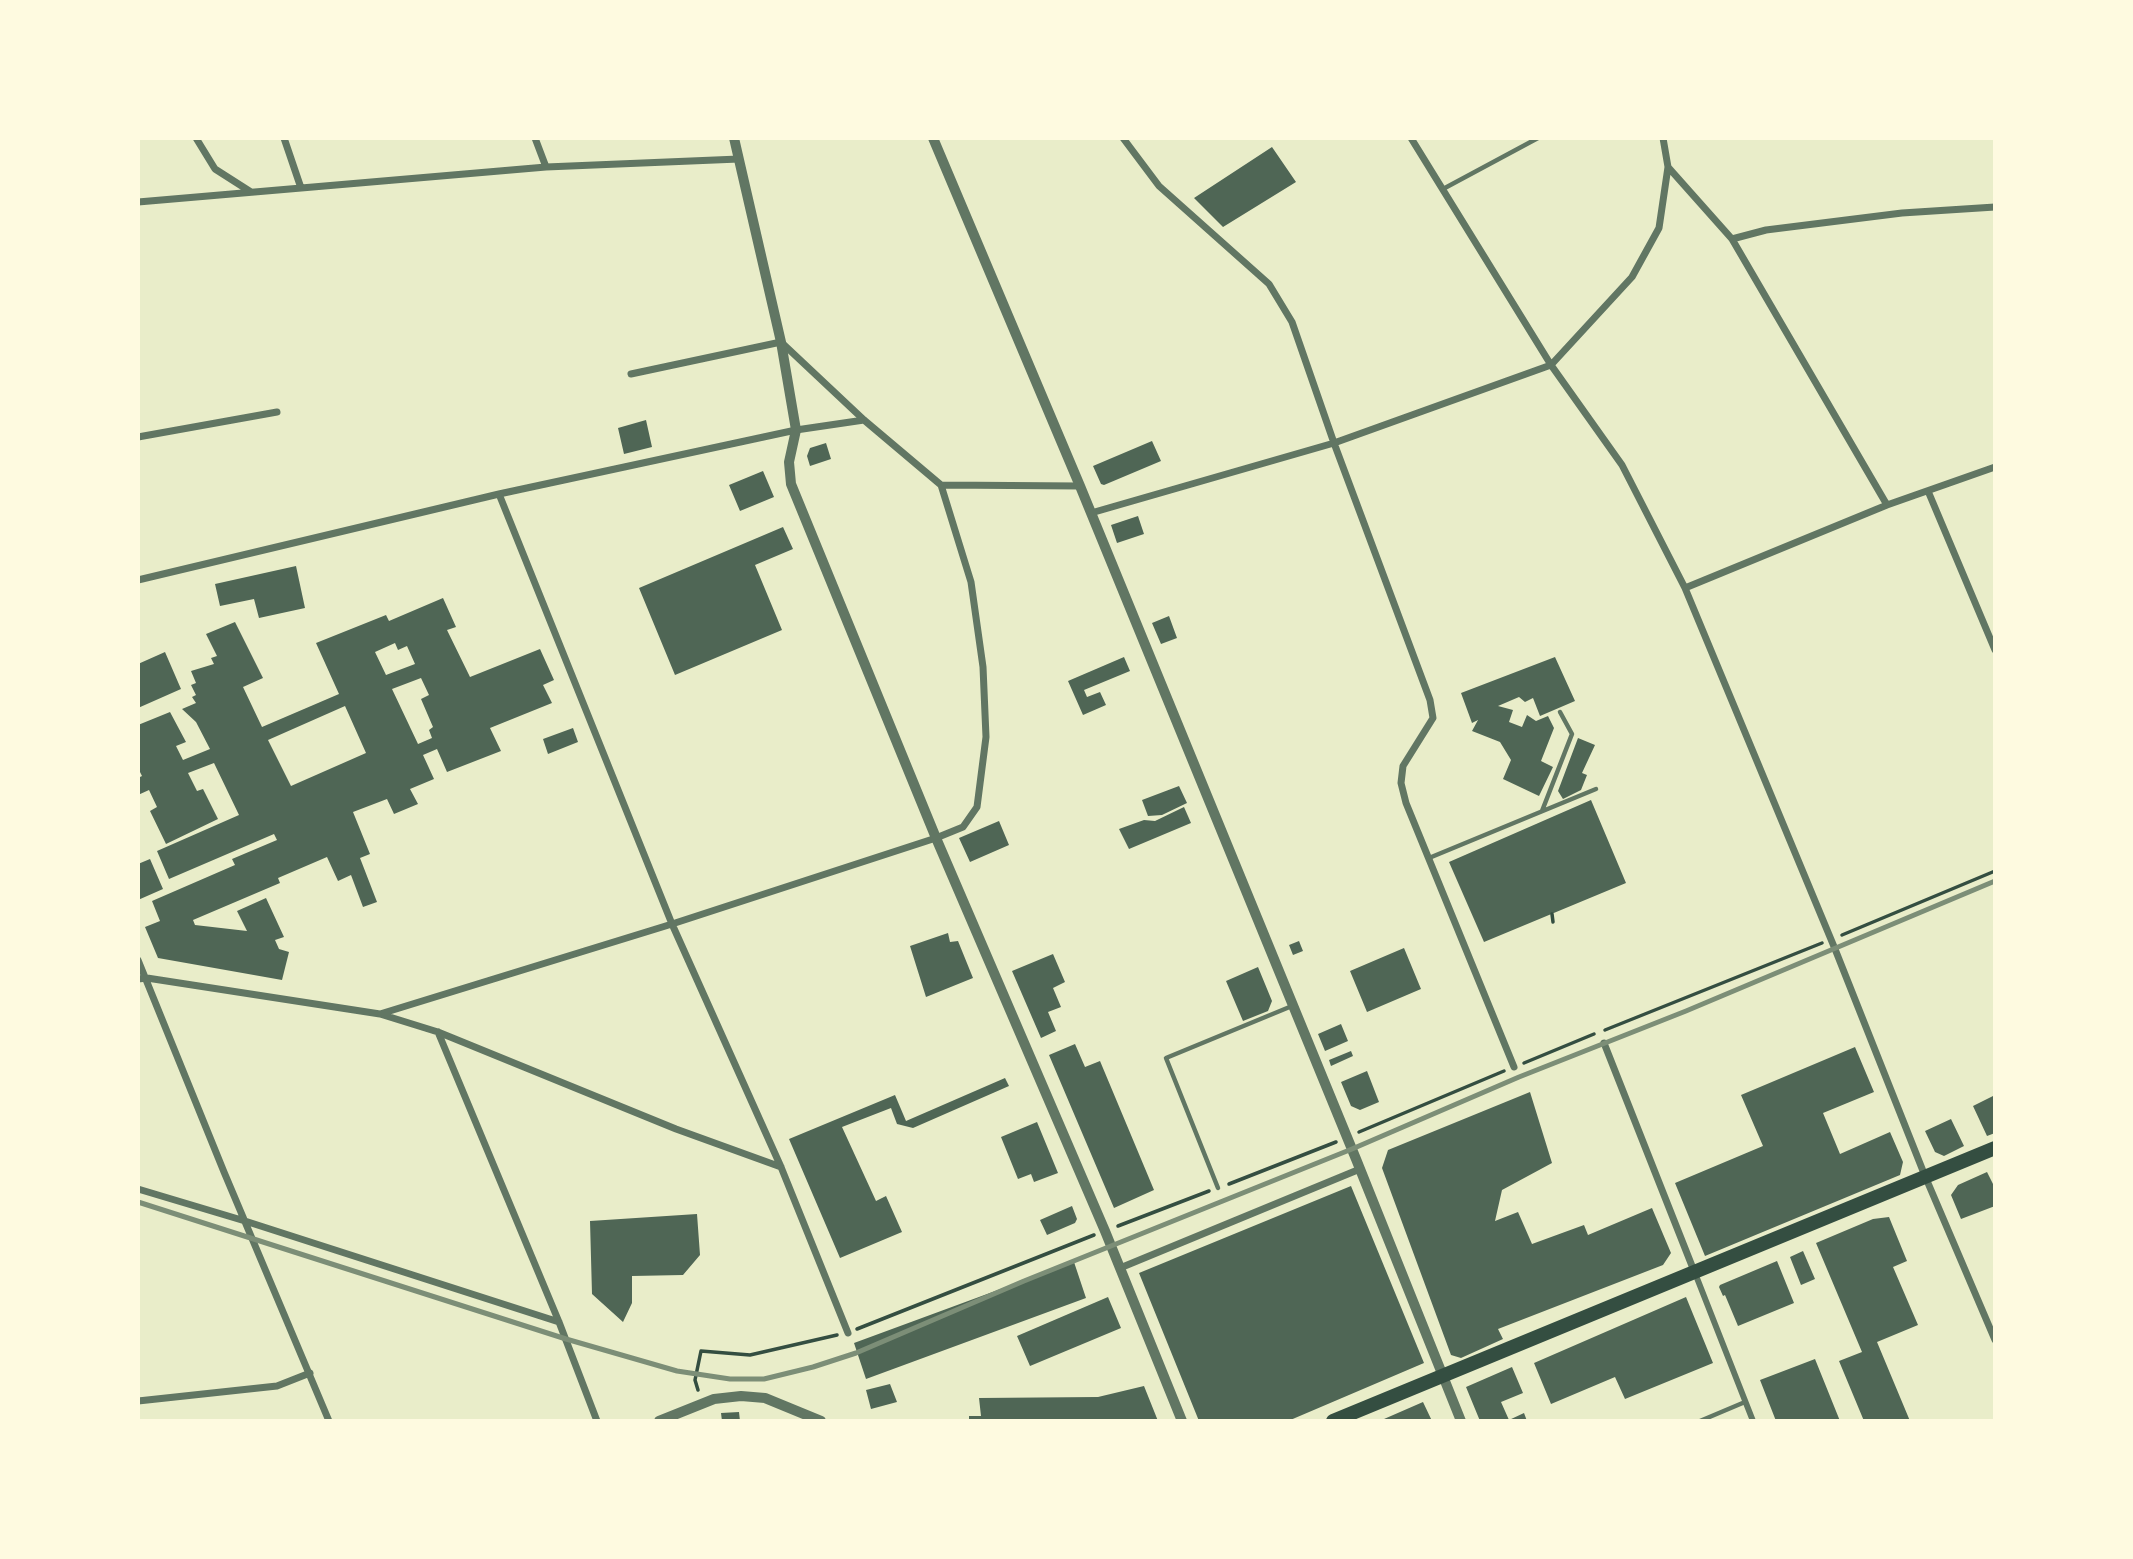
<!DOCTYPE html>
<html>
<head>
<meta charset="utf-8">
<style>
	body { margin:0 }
	#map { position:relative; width:2133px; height:1559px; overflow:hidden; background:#e9edc9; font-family:"IBM Plex Serif",serif }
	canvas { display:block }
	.frame { position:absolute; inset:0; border:140px solid #fefae0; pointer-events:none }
</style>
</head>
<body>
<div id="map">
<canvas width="2133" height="1559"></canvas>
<div class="frame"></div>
</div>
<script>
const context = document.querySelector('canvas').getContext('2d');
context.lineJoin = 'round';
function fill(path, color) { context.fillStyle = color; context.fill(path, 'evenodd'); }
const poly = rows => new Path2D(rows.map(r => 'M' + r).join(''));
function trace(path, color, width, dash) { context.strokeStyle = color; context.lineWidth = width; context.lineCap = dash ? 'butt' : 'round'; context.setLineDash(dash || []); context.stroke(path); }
fill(poly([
	[1272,147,1296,182,1223,227,1194,198],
	[646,420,652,447,624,454,618,428],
	[1152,441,1161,461,1104,485,1101,484,1093,466],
	[826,443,831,459,810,466,807,456,810,448],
	[763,471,774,497,740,511,729,485],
	[1138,516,1144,534,1117,543,1111,525],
	[783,527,793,549,755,565,782,630,675,675,639,588],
	[296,566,305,608,259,618,254,599,220,606,215,584],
	[443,598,456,627,447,630,470,677,540,649,554,680,543,685,552,703,490,728,501,751,447,772,437,749,423,755,434,779,410,789,418,804,394,814,387,799,353,812,370,854,360,858,377,902,363,907,351,875,338,881,327,857,278,878,280,883,193,920,195,925,247,931,237,911,266,898,284,937,275,940,279,949,289,952,282,980,158,958,145,927,160,921,152,901,235,865,232,859,277,840,274,834,169,879,157,851,239,815,214,763,188,773,197,791,203,789,218,819,166,844,150,811,157,807,149,790,138,795,138,778,142,776,138,768,138,725,170,712,186,742,176,746,183,760,210,749,196,722,182,709,196,703,192,697,196,695,191,685,196,683,191,671,214,664,211,658,217,656,206,634,235,622,263,678,243,687,262,727,339,694,316,643,386,615,389,621],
	[395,643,398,650,407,646,415,664,386,675,375,652],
	[421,678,429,695,421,699,433,727,429,730,432,738,418,744,392,689],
	[345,706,366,753,291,786,268,740],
	[1169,616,1177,638,1161,644,1152,623],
	[165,652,181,689,138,708,138,664],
	[1124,657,1130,671,1084,690,1087,697,1100,692,1106,705,1083,715,1068,681],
	[1555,657,1575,701,1540,716,1533,698,1525,702,1519,697,1498,706,1513,710,1509,722,1522,727,1527,715,1536,721,1548,716,1554,728,1541,761,1553,767,1539,796,1503,779,1511,760,1500,742,1472,731,1478,720,1472,723,1461,693],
	[573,728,578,742,548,754,543,739],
	[1578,738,1595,745,1582,773,1587,775,1581,790,1563,799,1558,791],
	[1179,786,1187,803,1162,815,1148,816,1142,800],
	[1591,800,1626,883,1484,942,1449,862],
	[1184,807,1191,823,1129,849,1119,829,1144,820,1155,821],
	[999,821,1009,845,970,862,959,838],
	[150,859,163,889,138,900,138,864],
	[948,933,950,942,958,941,973,978,926,997,910,946],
	[1299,941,1303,951,1293,955,1289,945],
	[1404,948,1421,989,1367,1012,1350,971],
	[1053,954,1065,982,1053,988,1061,1007,1048,1012,1056,1031,1041,1038,1012,971],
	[1258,967,1272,1001,1268,1011,1243,1021,1226,981],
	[1341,1024,1348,1041,1325,1051,1318,1034],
	[1075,1044,1085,1067,1100,1061,1154,1190,1114,1208,1049,1055],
	[1855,1047,1874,1092,1823,1113,1840,1154,1890,1132,1903,1162,1900,1175,1705,1256,1675,1183,1763,1146,1741,1095],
	[1351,1051,1353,1056,1331,1066,1329,1060],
	[1367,1071,1379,1102,1360,1110,1351,1106,1341,1082],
	[1005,1078,1009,1086,913,1128,897,1124,891,1108,842,1127,876,1201,886,1196,902,1232,840,1258,789,1139,895,1095,906,1121],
	[1530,1092,1552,1163,1502,1190,1495,1221,1518,1212,1532,1244,1584,1225,1588,1235,1652,1208,1671,1253,1663,1265,1498,1329,1503,1339,1461,1358,1451,1355,1382,1168,1388,1150],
	[1995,1095,1995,1133,1987,1136,1973,1106],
	[1951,1119,1964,1146,1944,1156,1935,1152,1925,1131],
	[1037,1122,1058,1173,1034,1182,1031,1174,1018,1179,1001,1137],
	[1987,1172,1995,1188,1995,1206,1961,1219,1951,1195,1958,1185],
	[1351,1186,1424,1363,1288,1421,1199,1421,1139,1273],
	[1072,1206,1077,1219,1075,1223,1047,1235,1040,1220],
	[697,1214,700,1255,683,1275,632,1276,632,1303,623,1322,592,1294,590,1221],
	[1889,1217,1907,1261,1893,1267,1918,1325,1877,1342,1910,1421,1864,1421,1839,1361,1862,1352,1816,1243,1873,1219],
	[1803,1251,1815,1279,1801,1285,1790,1257],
	[1777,1261,1794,1303,1738,1326,1725,1295,1723,1296,1719,1287,1720,1285],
	[1074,1262,1086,1298,866,1379,854,1343],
	[1108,1297,1121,1328,1030,1366,1017,1336],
	[1686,1297,1713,1363,1625,1399,1615,1377,1551,1404,1534,1363],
	[1815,1359,1840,1421,1776,1421,1760,1380],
	[1512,1367,1523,1393,1501,1402,1509,1420,1524,1413,1527,1421,1480,1421,1466,1387],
	[890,1384,897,1402,871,1409,866,1390],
	[1144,1386,1158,1421,969,1421,969,1416,981,1416,979,1398,1098,1397],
	[1423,1402,1432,1421,1385,1421,1384,1419],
	[739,1412,740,1421,722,1421,721,1413]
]), '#4f6655');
trace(poly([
	[1552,914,1553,922],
	[1842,935,1995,871],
	[1605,1030,1822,943],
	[1524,1063,1594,1034],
	[1359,1132,1504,1071],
	[1229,1184,1336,1142],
	[1118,1226,1209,1191],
	[857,1329,1094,1235],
	[698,1390,695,1380,701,1351,750,1355,837,1335]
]), '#344e41', 3.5);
trace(poly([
	[1443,189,1538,138],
	[1542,811,1572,734,1560,712],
	[1429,858,1596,789],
	[1218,1188,1166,1058,1292,1006],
	[1700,1421,1745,1402]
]), '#617663', 4.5);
trace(poly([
	[1695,1273,1753,1421]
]), '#617663', 6);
trace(poly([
	[196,138,215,169,251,192],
	[284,138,301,188],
	[535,138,546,167],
	[1123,138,1159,186,1269,284,1292,322,1334,443,1430,700,1433,718,1403,766,1401,783,1406,803,1514,1067],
	[1411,138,1551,365,1622,465,1685,588,1835,949,1925,1176,1995,1340],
	[1663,138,1668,167,1732,239,1887,505],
	[138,202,546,167,739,159],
	[1732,239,1766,230,1902,213,1995,207],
	[138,437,277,412],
	[941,485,1080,486],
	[1928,491,1995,650],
	[499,494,672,924,781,1167,848,1333],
	[1091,513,1334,443,1551,365,1632,277,1659,228,1668,167],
	[138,580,499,494,796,430,864,420],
	[1685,588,1887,505,1995,467],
	[138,960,224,1172,329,1421],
	[138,979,147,978,380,1014,438,1032,676,1129,781,1167],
	[380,1014,672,924,936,838,963,827,977,807,986,737,983,667,971,582,941,485,864,420,781,342,631,374],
	[438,1032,559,1322,597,1421],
	[1604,1043,1694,1271],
	[138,1189,245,1221,559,1322],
	[1120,1268,1360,1169],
	[138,1401,277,1386,310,1373]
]), '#617663', 7);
trace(poly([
	[734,138,781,342,796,430,789,462,791,484,936,838,1105,1231,1182,1421],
	[933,138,1080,486,1356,1159,1461,1421],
	[659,1421,714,1399,741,1396,765,1398,821,1421]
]), '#617663', 10);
trace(poly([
	[1333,1421,1995,1148]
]), '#344e41', 14);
trace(poly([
	[138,1202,566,1339,677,1371,730,1379,764,1379,813,1367,856,1353,1024,1281,1352,1149,1519,1077,1686,1011,1995,881]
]), '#7c8e77', 5);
</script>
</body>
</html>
